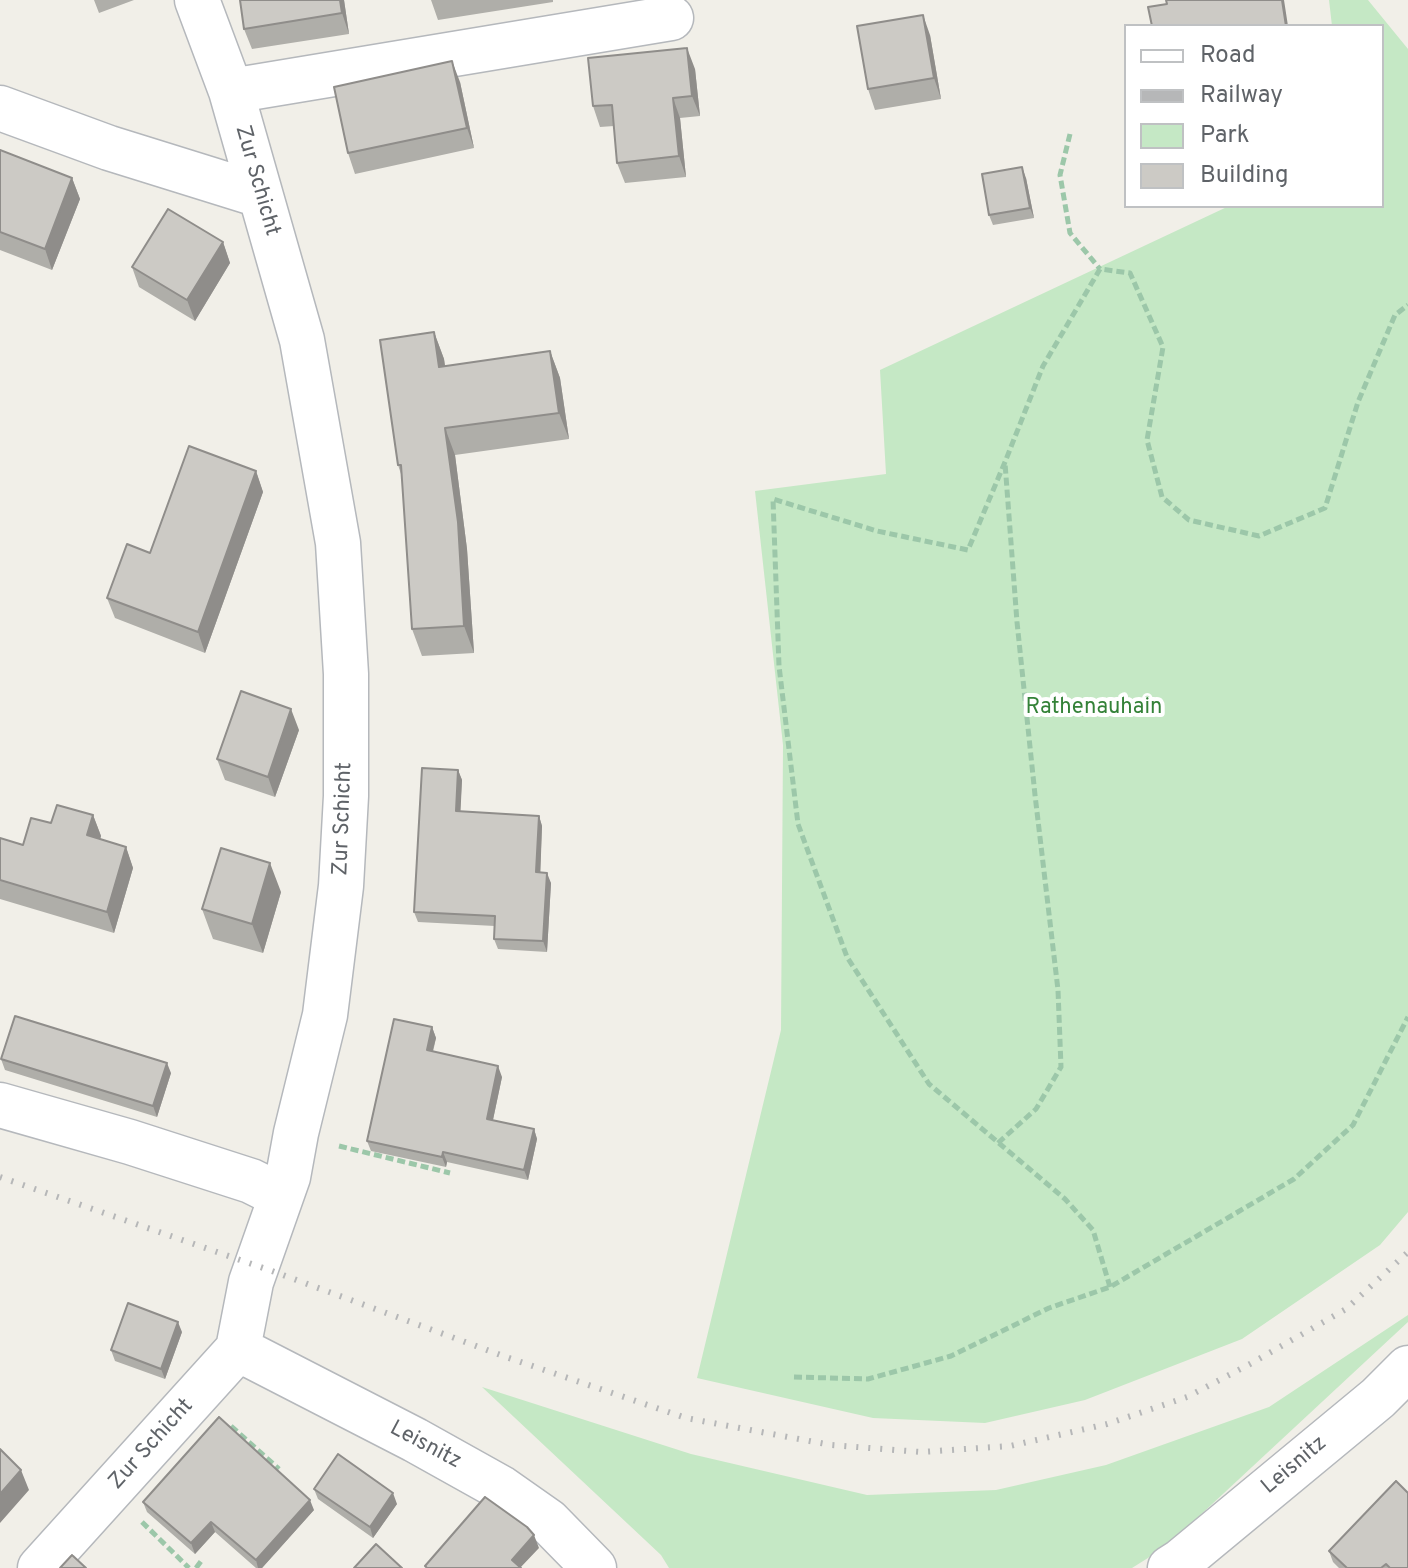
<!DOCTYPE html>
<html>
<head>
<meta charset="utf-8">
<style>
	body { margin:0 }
	#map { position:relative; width:1408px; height:1568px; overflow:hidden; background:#f1efe8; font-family:Overpass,sans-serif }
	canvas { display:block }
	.legend { position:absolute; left:1124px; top:24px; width:260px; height:184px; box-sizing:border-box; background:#fff; border:2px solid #bfc1c3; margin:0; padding:10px 14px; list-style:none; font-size:24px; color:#5f6368 }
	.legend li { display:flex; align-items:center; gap:16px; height:40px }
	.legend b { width:40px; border:2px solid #bfc1c3 }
</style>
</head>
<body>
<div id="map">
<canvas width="1408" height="1568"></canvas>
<ul class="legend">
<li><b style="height:10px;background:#fff"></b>Road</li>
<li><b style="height:10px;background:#b6b7b8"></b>Railway</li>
<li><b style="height:22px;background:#c5e8c5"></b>Park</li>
<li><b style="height:22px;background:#cccac5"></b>Building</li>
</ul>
</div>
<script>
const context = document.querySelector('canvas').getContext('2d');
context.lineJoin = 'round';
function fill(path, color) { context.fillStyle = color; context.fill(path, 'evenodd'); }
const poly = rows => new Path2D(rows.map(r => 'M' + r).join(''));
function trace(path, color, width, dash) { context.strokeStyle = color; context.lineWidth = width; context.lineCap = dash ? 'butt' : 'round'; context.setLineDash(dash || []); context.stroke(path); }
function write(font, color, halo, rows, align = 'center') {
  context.font = font + ' Overpass,sans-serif'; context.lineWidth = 8; context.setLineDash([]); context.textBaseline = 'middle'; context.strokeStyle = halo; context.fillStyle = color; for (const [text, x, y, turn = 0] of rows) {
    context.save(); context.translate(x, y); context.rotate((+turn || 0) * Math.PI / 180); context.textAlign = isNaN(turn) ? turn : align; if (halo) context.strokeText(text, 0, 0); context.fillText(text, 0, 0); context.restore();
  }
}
fill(poly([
	[1329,0,1368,0,1408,49,1408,1212,1380,1245,1242,1339,1085,1400,985,1423,873,1418,697,1378,781,1030,783,745,755,491,886,474,880,370,1229,206,1382,206,1382,26,1332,26],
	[1408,1315,1408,1322,1167,1546,1132,1568,669,1568,661,1555,482,1387,691,1454,867,1495,996,1490,1106,1465,1269,1407]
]), '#c5e8c5');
const minor = poly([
	[231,91,671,18],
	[0,108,109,148,260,195],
	[0,1105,130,1142,251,1181,281,1196],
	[238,1349,415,1440,501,1488,548,1521,594,1568],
	[40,1568,238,1349,251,1282,288,1177,296,1133,325,1015,341,886,346,796,346,674,338,543,302,340,231,91,197,0],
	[1170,1568,1181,1561,1378,1398,1408,1368]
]);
trace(minor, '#b5b8bc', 47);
trace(poly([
	[1070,134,1060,175,1070,233,1100,269],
	[998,1143,1036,1109,1061,1067,1058,990,1035,795,1017,622,1005,463],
	[339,1146,450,1173],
	[1110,1287,1093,1230,1065,1199,929,1084,847,957,798,824,779,666,773,499,877,531,968,550,1005,462,1043,366,1100,269,1130,273,1163,347,1147,440,1162,497,1189,520,1259,536,1325,508,1358,402,1395,315,1408,305],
	[794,1377,868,1379,951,1356,1049,1308,1110,1287,1294,1179,1353,1125,1408,1017],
	[231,1426,279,1469],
	[142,1522,189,1568],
	[196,1568,202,1560]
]), '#9cc7a9', 5, [8, 4]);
trace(minor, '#fff', 44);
trace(poly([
	[0,1177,272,1271,506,1357,686,1418,831,1445,921,1452,1010,1446,1107,1424,1187,1397,1250,1364,1346,1309,1408,1252]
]), '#b6b7b8', 6, [2, 10]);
fill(poly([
	[94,0,134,0,99,13],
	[344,0,349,34,252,49,244,29],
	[431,0,553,0,553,2,438,20],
	[930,35,941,99,875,110,868,89],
	[695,69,700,116,680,118,686,177,625,183,617,163,614,126,600,127,593,106],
	[460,82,474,148,355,174,348,153],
	[0,150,72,178,80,199,52,270,0,250],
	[1026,178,1034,218,993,225,989,215],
	[223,242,230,263,195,321,139,287,132,267],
	[434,332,444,359,445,366,550,351,560,378,569,439,455,455,467,549,474,653,422,656,412,629,402,477,398,465],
	[256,471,263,492,205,653,115,618,107,598,150,553],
	[299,730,275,797,225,780,217,759],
	[458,770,462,780,460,811,539,816,542,826,540,872,551,883,547,952,498,949,494,939,495,926,418,922,414,912],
	[93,815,101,836,100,839,126,847,133,868,114,933,0,899,0,838,23,845,51,823],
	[281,892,263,953,213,939,202,909],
	[432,1027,436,1038,433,1052,502,1077,493,1120,534,1129,537,1139,528,1180,447,1162,446,1167,371,1151,367,1141],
	[1,1059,171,1073,157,1117,5,1070],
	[182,1332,165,1379,115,1361,111,1350],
	[314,1489,397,1504,373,1538,318,1499],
	[143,1502,314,1510,262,1568,256,1568,215,1532,195,1554,147,1512],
	[1329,1551,1408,1568,1339,1568,1333,1562]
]), '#afaea9');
fill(poly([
	[340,0,344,0,349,34,342,13],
	[1282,0,1284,0,1288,26,1286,26],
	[923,15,930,35,941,99,934,78],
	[687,48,695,69,700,116,692,96],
	[452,61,460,82,474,148,467,128],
	[673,98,680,118,686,177,679,156],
	[1022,167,1026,178,1034,218,1030,208],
	[72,178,80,199,52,270,45,249],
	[223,242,230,263,195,321,187,300],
	[434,332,444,359,449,394,439,367],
	[550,351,560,378,569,439,559,413],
	[445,428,455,455,467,549,474,653,464,626],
	[256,471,263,492,205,653,198,632],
	[291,709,299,730,275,797,268,777],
	[458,770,462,780,460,822,456,811],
	[93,815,101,836,95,856,87,835],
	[539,816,542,826,540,883,536,872],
	[126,847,133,868,114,933,107,912],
	[270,863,281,892,263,953,252,924],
	[547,873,551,883,547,952,543,941],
	[432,1027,436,1038,430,1061,427,1050],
	[167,1063,171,1073,157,1117,153,1106],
	[498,1066,502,1077,491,1129,487,1119],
	[534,1129,537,1139,528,1180,524,1170],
	[443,1152,447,1162,446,1167,442,1157],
	[178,1322,182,1332,165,1379,161,1369],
	[21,1470,29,1490,0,1523,0,1494],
	[393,1493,397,1504,373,1538,370,1527],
	[310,1500,314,1510,262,1568,258,1568,256,1560],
	[211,1522,215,1532,195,1554,191,1543],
	[534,1535,539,1548,520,1568,512,1560]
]), '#8f8d8a');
const building = poly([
	[240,0,340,0,342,13,244,29,240,0],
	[1166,0,1282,0,1286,26,1152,26,1148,7,1167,4,1166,0],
	[923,15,934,78,868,89,857,26,923,15],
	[687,48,692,96,673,98,679,156,617,163,612,105,593,106,588,58,687,48],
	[452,61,467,128,348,153,334,87,452,61],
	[0,150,72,178,45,249,0,232,0,150],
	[1022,167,1030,208,989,215,982,174,1022,167],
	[168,209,223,242,187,300,132,267,168,209],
	[434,332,439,367,550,351,559,413,445,428,458,522,464,626,412,629,401,465,398,465,380,340,434,332],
	[189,446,256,471,198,632,107,598,127,544,150,553,189,446],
	[241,691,291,709,268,777,217,759,241,691],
	[422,768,458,770,456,811,539,816,536,872,547,873,543,941,494,939,495,916,414,912,422,768],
	[57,805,93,815,87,835,126,847,107,912,0,880,0,838,23,845,31,818,51,823,57,805],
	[221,848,270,863,252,924,202,909,221,848],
	[15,1016,167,1063,153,1106,1,1059,15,1016],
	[394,1019,432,1027,427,1050,498,1066,487,1119,534,1129,524,1170,443,1152,442,1157,367,1141,394,1019],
	[128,1303,178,1322,161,1369,111,1350,128,1303],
	[219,1417,310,1500,256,1560,211,1522,191,1543,143,1502,219,1417],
	[0,1449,21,1470,0,1494,0,1449],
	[338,1454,393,1493,370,1527,314,1489,338,1454],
	[1396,1481,1408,1493,1408,1568,1390,1568,1386,1564,1381,1568,1347,1568,1329,1551,1396,1481],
	[485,1497,527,1527,534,1535,512,1560,521,1568,427,1568,425,1566,485,1497],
	[376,1544,402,1568,354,1568,376,1544],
	[72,1555,86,1568,60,1568,72,1555]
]);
fill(building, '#cccac5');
trace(building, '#8f8d8a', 2);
write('22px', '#5f6368', '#fff', [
	["Zur Schicht",256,181,74],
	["Zur Schicht",344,819,-88],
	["Zur Schicht",152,1445,-48],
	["Leisnitz",425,1446,28],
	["Leisnitz",1295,1466,-40]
]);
write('22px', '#348238', '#fff', [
	["Rathenauhain",1094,709]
]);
</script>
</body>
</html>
